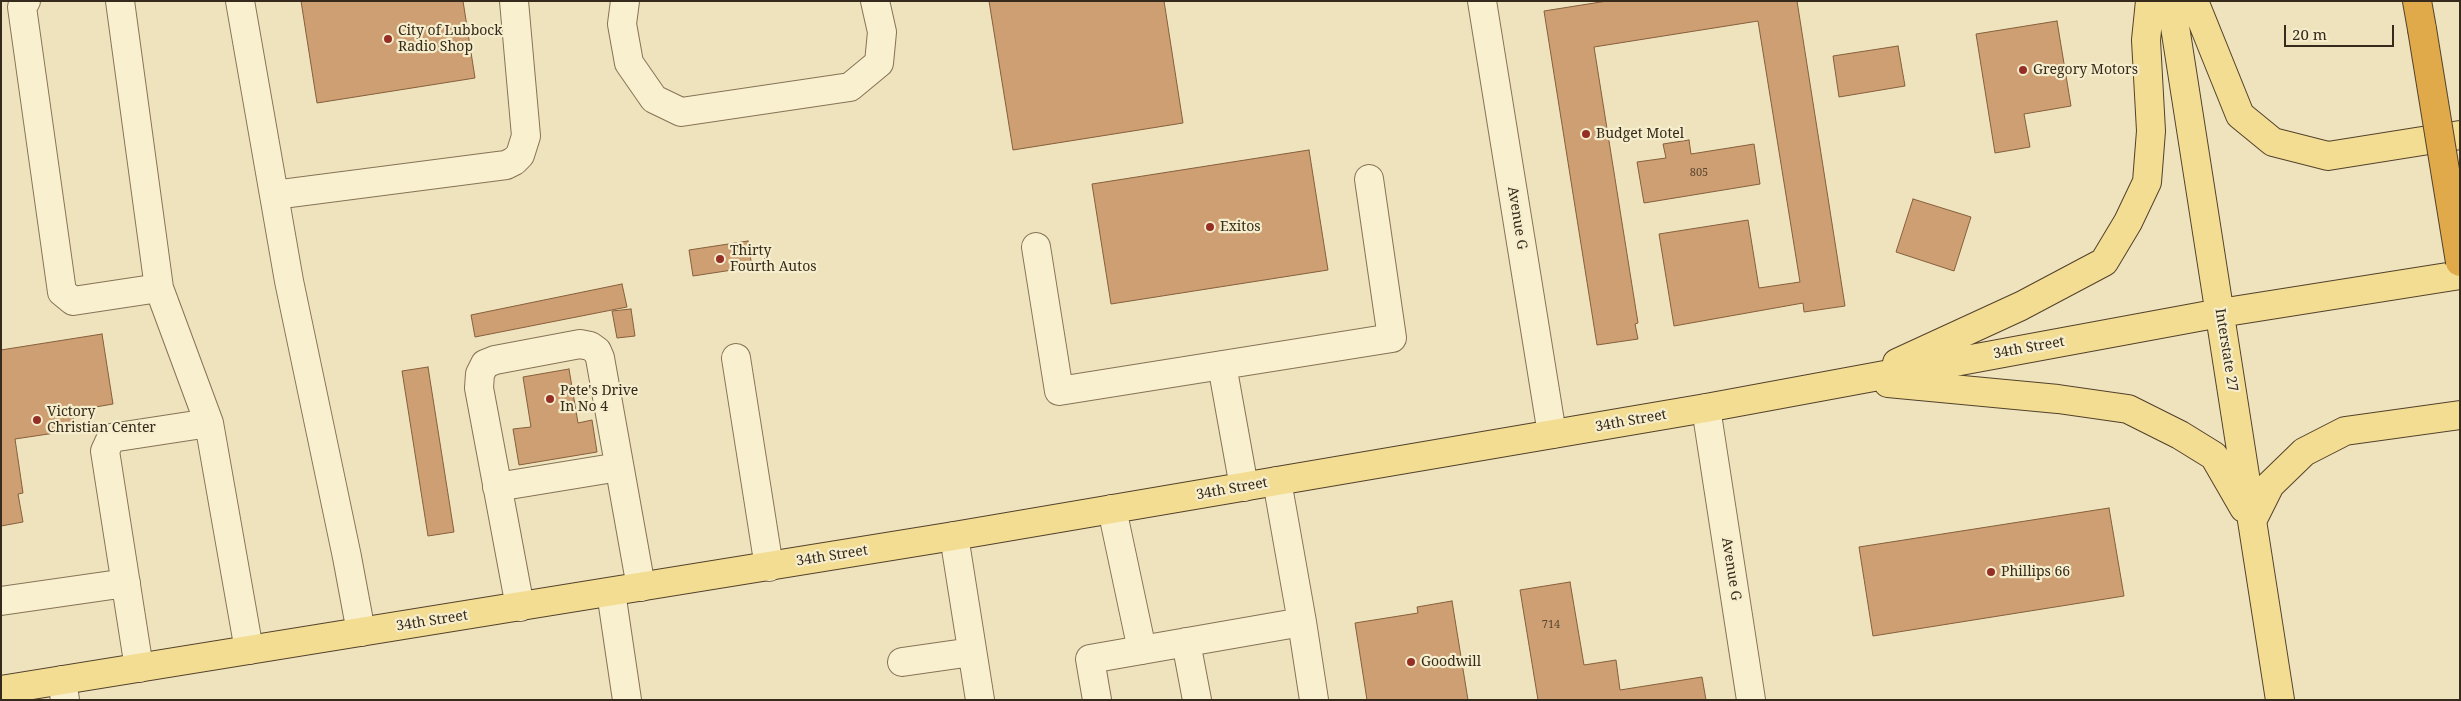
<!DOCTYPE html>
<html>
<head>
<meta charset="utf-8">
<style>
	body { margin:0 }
	#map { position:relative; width:2461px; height:701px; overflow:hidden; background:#eee3bd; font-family:"Noto Serif",serif }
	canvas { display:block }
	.frame { position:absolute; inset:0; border:2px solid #352a1b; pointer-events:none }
	.scale { position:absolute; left:2284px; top:25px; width:110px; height:22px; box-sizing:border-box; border:2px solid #352a1b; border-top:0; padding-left:6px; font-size:15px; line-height:18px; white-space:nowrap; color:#352a1b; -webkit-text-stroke:4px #f5edcc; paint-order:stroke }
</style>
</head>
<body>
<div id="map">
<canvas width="2461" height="701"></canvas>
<div class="frame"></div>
<div class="scale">20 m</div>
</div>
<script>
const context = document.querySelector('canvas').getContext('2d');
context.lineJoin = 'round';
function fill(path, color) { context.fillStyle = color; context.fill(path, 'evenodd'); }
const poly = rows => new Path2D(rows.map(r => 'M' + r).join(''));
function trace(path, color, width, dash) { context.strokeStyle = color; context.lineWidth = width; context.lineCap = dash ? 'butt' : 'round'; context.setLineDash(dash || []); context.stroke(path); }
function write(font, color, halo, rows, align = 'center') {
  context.font = font + ' "Noto Serif",serif'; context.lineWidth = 4.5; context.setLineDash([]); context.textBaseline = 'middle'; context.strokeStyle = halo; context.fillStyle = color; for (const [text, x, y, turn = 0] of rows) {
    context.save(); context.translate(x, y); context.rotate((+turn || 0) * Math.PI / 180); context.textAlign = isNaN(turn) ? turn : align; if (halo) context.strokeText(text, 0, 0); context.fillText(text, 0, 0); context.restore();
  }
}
const building = poly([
	[301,1,463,1,475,78,317,103,301,1],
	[989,1,1164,1,1183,123,1013,150,989,1],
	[1607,1,1797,1,1845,306,1804,312,1803,303,1674,326,1659,234,1748,220,1759,288,1800,282,1758,21,1594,47,1638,323,1635,324,1638,339,1597,345,1544,11,1607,1],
	[2057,21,2071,106,2024,114,2030,147,1995,153,1976,34,2057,21],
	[1898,46,1905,86,1839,97,1833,56,1898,46],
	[1689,140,1691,154,1754,144,1760,184,1644,203,1637,162,1666,158,1663,144,1689,140],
	[1309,150,1328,270,1111,304,1092,184,1309,150],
	[1913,199,1971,217,1954,271,1896,252,1913,199],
	[748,241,752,267,693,276,689,250,748,241],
	[622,284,627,307,475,337,471,315,622,284],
	[631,309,635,336,617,338,612,311,631,309],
	[102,334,113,404,72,411,75,430,15,439,23,493,18,494,23,522,1,526,1,350,102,334],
	[428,367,454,532,428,536,402,371,428,367],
	[569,369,578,423,592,420,597,452,519,465,513,429,531,427,523,377,569,369],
	[2109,508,2124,596,1873,636,1859,547,2109,508],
	[1570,582,1584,665,1616,660,1620,690,1702,677,1706,700,1538,700,1520,590,1570,582],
	[1452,601,1468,700,1367,700,1355,623,1418,613,1417,607,1452,601]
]);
fill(building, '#cd9f72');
trace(building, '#855f3c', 1);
const minor = poly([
	[26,1,22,7,62,292,73,301,159,288],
	[120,1,159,288,209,423,249,650],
	[240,1,274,195,506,165,514,161,520,155,526,136,514,1],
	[625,1,622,24,629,63,654,99,681,112,850,87,879,63,882,32,875,1],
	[1482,1,1552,434],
	[274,195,289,281,347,557,361,632],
	[1036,247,1059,391,1392,338,1369,179],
	[736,358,769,567],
	[1222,365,1244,487],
	[1706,408,1751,700],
	[1277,481,1302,622],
	[497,487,619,467],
	[1112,509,1142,650],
	[954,536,980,700],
	[611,592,627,700],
	[1,601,126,583],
	[520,607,479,388,480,374,485,364,495,360,580,344,590,346,597,351,600,358,641,587],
	[1186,642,1197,700],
	[902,662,972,652],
	[139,668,105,451,111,438,209,423],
	[62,680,65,700],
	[1097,700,1090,659,1302,622,1314,700]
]);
const major = poly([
	[2171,1,2280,700],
	[2194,1,2240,115,2273,142,2328,156,2460,135],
	[1897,363,2021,306,2104,262,2128,222,2147,182,2151,131,2146,40,2150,1],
	[1888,383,2058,399,2128,409,2180,435,2214,456,2244,508],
	[2252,521,2270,485,2304,452,2345,431,2460,415],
	[1,690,954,536,1706,408,2220,313,2460,275]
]);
const highway = poly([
	[2417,1,2422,29]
]);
trace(minor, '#867356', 30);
trace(major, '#53412b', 30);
trace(highway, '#53412b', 30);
trace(minor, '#f9f0d0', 28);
trace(major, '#f3dd93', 28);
trace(highway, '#e0aa4b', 28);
const highwayBridge = poly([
	[2422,29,2460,262]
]);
trace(highwayBridge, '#53412b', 30, []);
trace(highwayBridge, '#e0aa4b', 28);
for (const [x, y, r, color] of [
	[388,39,5,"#952e25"],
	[2023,70,5,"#952e25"],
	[1586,134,5,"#952e25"],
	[1210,227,5,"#952e25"],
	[720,259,5,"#952e25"],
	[550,399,5,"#952e25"],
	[37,420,5,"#952e25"],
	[1991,572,5,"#952e25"],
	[1411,662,5,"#952e25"]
]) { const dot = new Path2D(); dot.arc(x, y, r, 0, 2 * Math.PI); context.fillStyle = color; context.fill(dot); trace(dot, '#f5edcc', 2); }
write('11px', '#5b4731', null, [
	["805",1699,173],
	["714",1551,625]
]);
write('14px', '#352a1b', '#f5edcc', [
	["City of Lubbock",398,31],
	["Radio Shop",398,47],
	["Gregory Motors",2033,70],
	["Budget Motel",1596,134],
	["Exitos",1220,227],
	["Thirty",730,251],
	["Fourth Autos",730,267],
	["Pete's Drive",560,391],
	["In No 4",560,407],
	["Victory",47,412],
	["Christian Center",47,428],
	["Phillips 66",2001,572],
	["Goodwill",1421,662]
], 'left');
write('14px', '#352a1b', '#f5edcc', [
	["Avenue G",1517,218,81],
	["34th Street",2029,348,-10],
	["Interstate 27",2226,350,81],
	["34th Street",1631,421,-10],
	["34th Street",1232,489,-10],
	["34th Street",832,556,-9],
	["Avenue G",1731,569,81],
	["34th Street",432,621,-9]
]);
</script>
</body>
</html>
